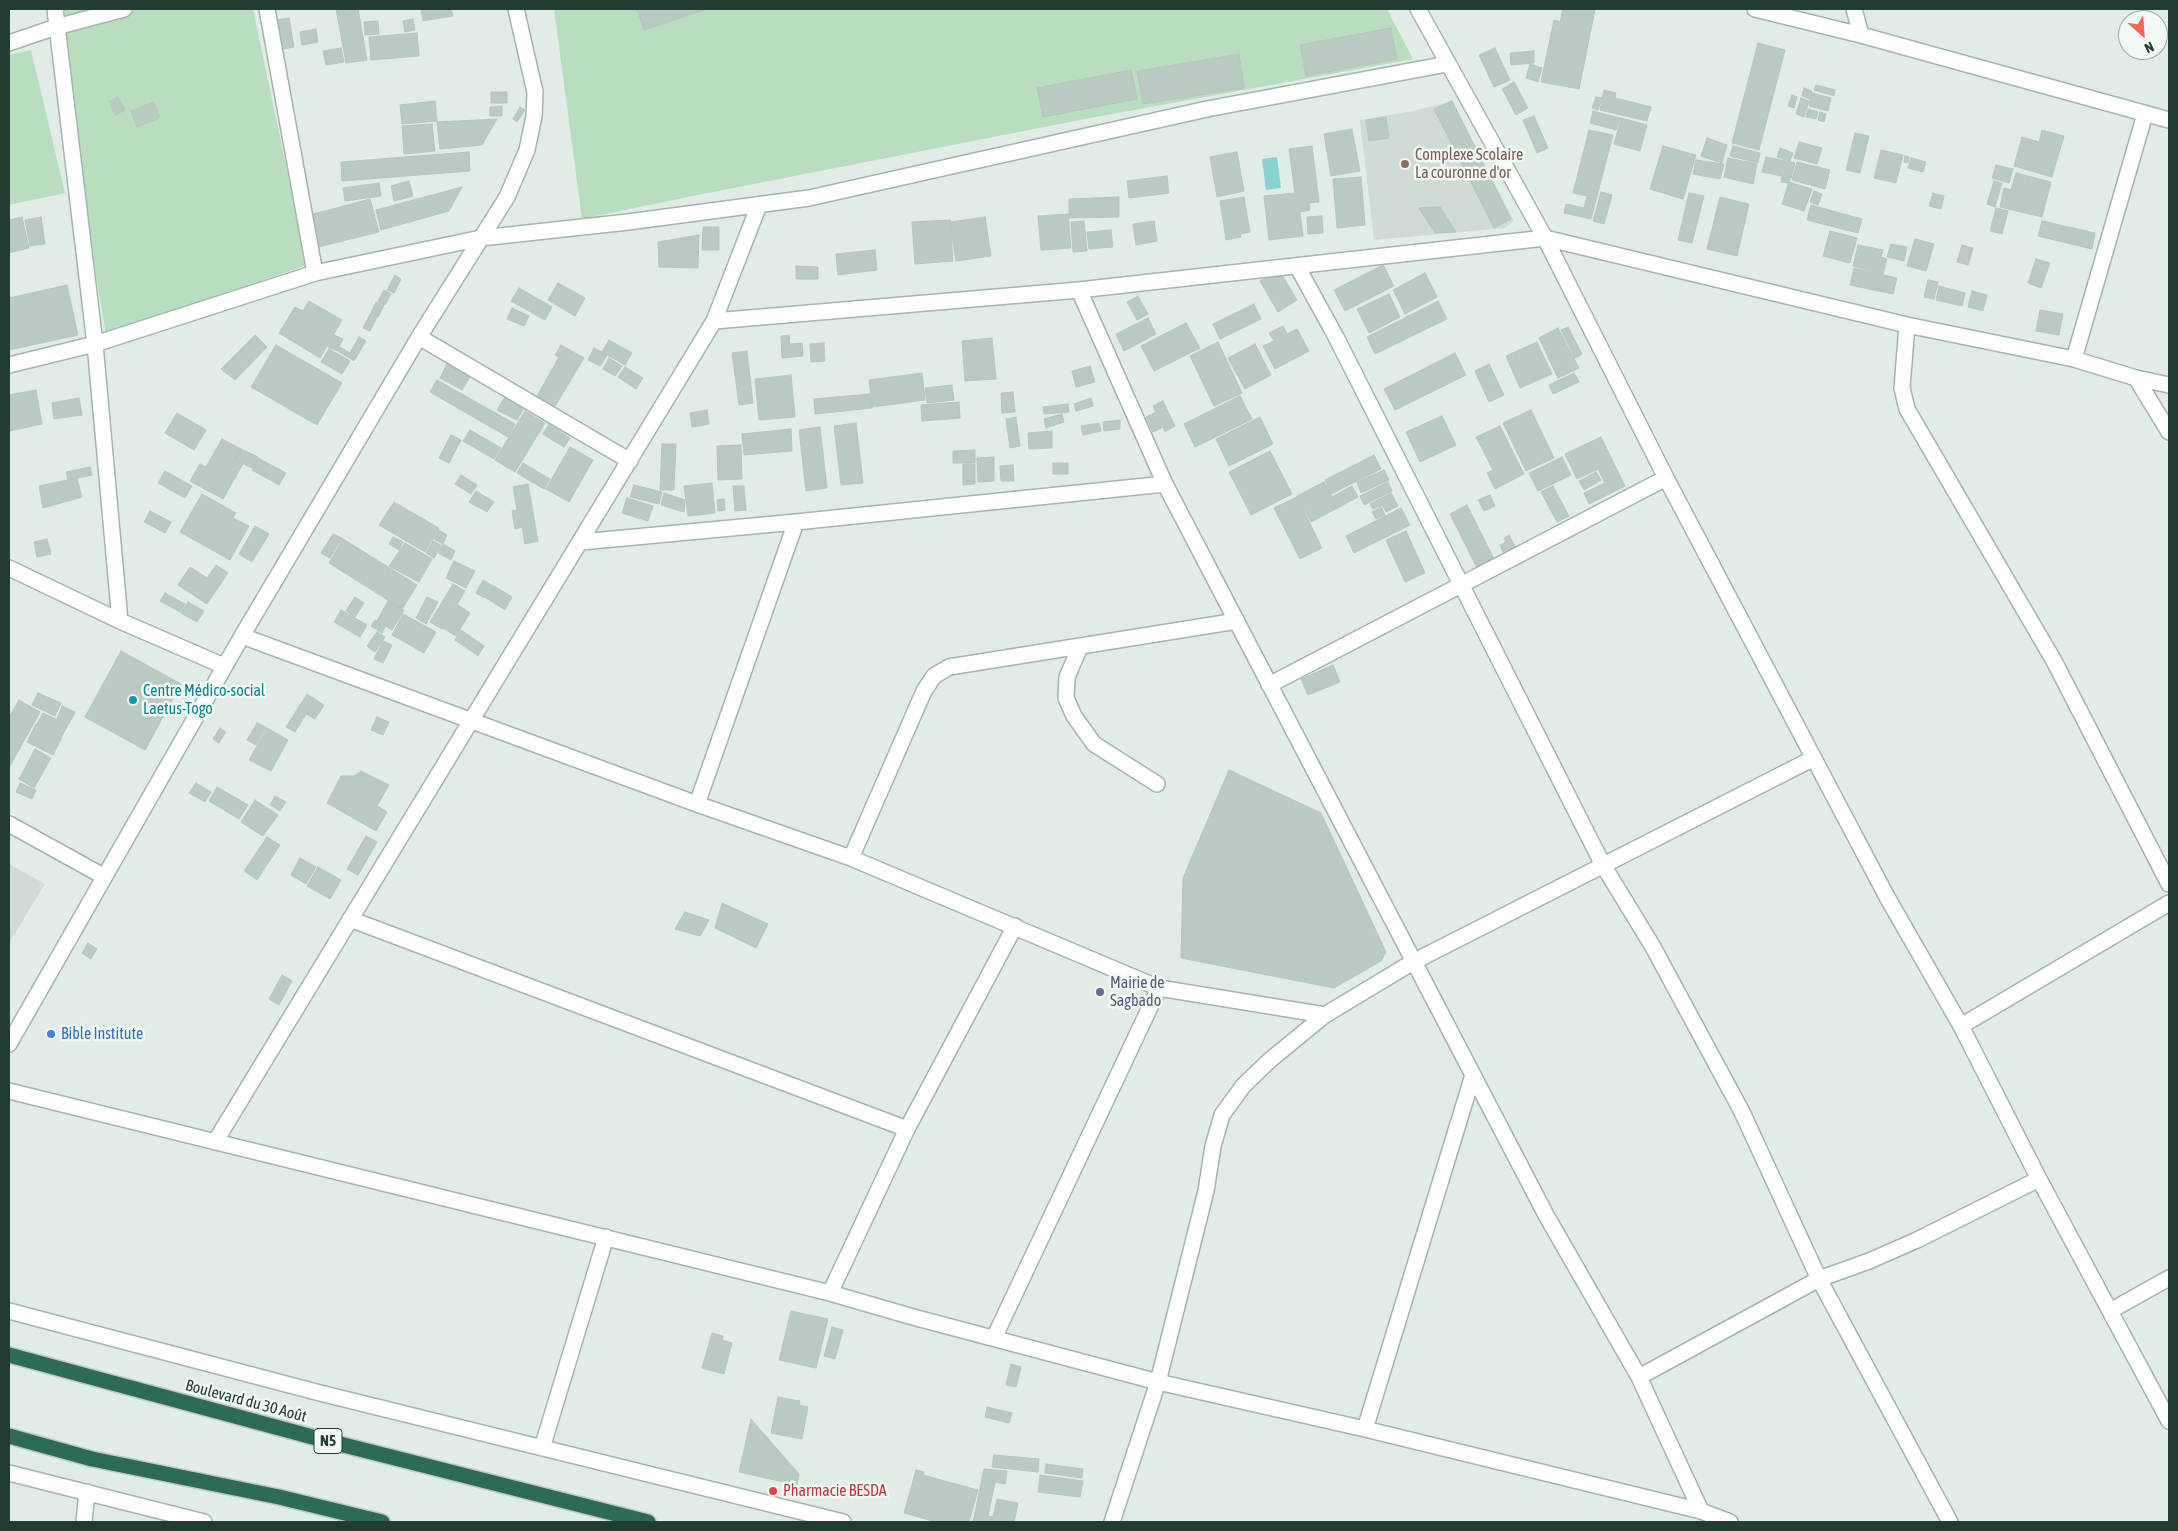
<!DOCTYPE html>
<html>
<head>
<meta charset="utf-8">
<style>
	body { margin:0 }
	#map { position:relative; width:2178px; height:1531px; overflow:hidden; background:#e1ece6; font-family:"Asap Condensed",sans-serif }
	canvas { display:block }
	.frame { position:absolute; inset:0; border:10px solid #213d32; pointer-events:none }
	.north { position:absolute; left:2118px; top:10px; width:50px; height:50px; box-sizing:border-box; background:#f2f9f4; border:1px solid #9eaea6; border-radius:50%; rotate:154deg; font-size:14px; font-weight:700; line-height:20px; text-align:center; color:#213d32 }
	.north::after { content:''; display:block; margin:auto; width:18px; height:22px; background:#f66955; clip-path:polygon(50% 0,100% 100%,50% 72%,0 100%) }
</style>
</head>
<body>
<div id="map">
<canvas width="2178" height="1531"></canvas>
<div class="frame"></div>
<div class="north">N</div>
</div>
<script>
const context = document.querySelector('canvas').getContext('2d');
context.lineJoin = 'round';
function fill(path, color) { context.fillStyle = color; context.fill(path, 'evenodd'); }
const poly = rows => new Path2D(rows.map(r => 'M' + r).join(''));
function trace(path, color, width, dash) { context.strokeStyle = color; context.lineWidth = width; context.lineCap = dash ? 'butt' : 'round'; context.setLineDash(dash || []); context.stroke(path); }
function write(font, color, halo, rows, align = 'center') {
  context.font = font + ' "Asap Condensed",sans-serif'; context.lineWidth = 5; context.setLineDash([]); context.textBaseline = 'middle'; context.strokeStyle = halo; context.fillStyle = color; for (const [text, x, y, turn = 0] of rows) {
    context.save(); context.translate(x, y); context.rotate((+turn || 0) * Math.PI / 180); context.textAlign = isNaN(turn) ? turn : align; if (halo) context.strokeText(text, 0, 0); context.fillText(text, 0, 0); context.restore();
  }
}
fill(poly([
	[1452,101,1514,221,1505,228,1374,240,1360,120,1413,111],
	[9,864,45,884,9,943]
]), '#cfdcd5');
fill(poly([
	[51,9,253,9,307,265,106,335],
	[554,9,1387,9,1413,59,1085,119,693,196,582,219],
	[31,50,65,193,9,205,9,55]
]), '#b9debf');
fill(poly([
	[1277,157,1281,188,1266,190,1262,159]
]), '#87d1d3');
const building = poly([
	[336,9,358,9,367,60,346,63,336,9],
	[421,9,451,9,453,16,423,21,421,9],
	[637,9,707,9,644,30,637,9],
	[1563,9,1595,9,1579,89,1541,82,1554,20,1560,22,1563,9],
	[289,18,294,47,282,49,276,20,289,18],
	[413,19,415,30,405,32,403,21,413,19],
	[378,21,379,34,365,35,364,22,378,21],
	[1391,28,1397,59,1306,76,1300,45,1391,28],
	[316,29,318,42,302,45,300,32,316,29],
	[417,33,419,56,371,60,369,37,417,33],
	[1758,43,1785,50,1759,150,1732,143,1758,43],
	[341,48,344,62,326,65,323,51,341,48],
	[1495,48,1510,80,1494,87,1479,55,1495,48],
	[1534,51,1534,63,1511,65,1510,53,1534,51],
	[1239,54,1244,88,1143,104,1137,71,1239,54],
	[1530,64,1542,68,1538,82,1526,78,1530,64],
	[1131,70,1137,99,1043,117,1037,88,1131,70],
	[1514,82,1528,108,1516,115,1502,89,1514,82],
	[1816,85,1835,90,1834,96,1814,90,1816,85],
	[1804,88,1812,91,1810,99,1802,96,1804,88],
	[1604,90,1616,93,1615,98,1651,107,1647,121,1600,110,1604,90],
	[491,92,507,92,507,103,491,103,491,92],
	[1812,93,1831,98,1828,111,1809,106,1812,93],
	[1792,95,1797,97,1794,108,1788,106,1792,95],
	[118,97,125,110,115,115,109,102,118,97],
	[1596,97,1602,98,1598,110,1592,108,1596,97],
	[1801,98,1809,101,1804,117,1796,114,1801,98],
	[435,101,437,121,402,124,400,105,435,101],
	[1452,101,1511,219,1494,228,1434,109,1452,101],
	[154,102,160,118,137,127,131,111,154,102],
	[502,106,502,116,490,116,490,107,502,106],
	[520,107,525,110,517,122,513,119,520,107],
	[1808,109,1818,112,1816,119,1806,117,1808,109],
	[1593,111,1620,118,1616,130,1590,123,1593,111],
	[1820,112,1826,114,1824,122,1818,120,1820,112],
	[1534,116,1548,148,1537,153,1523,120,1534,116],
	[1386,117,1389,138,1369,141,1366,120,1386,117],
	[1621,118,1647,125,1640,151,1614,144,1621,118],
	[497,119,482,145,440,149,437,122,497,119],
	[432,124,435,151,404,154,402,126,432,124],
	[1352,129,1360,171,1331,176,1324,134,1352,129],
	[1589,130,1613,135,1591,219,1564,213,1566,204,1584,208,1587,196,1573,193,1589,130],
	[2042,130,2064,136,2052,177,2014,166,2022,137,2039,142,2042,130],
	[1855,133,1869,136,1860,173,1846,170,1855,133],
	[1707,138,1727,145,1722,163,1701,156,1707,138],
	[1799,142,1822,148,1817,164,1794,158,1799,142],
	[1312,146,1319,202,1309,203,1310,210,1300,212,1303,236,1269,240,1264,196,1295,193,1289,149,1312,146],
	[1663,146,1696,155,1683,199,1650,189,1663,146],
	[1733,146,1760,153,1758,163,1730,156,1733,146],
	[1780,148,1793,153,1790,161,1777,157,1780,148],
	[1881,150,1903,155,1896,183,1874,178,1881,150],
	[469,152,470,171,342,181,341,162,469,152],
	[1237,152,1244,191,1217,197,1210,157,1237,152],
	[1905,156,1909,157,1908,163,1904,162,1905,156],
	[1766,157,1795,163,1791,178,1762,172,1766,157],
	[1728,158,1757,164,1753,184,1724,177,1728,158],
	[1911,158,1926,162,1923,172,1908,168,1911,158],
	[1696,160,1724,164,1720,179,1693,174,1696,160],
	[1797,162,1830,170,1825,189,1792,180,1797,162],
	[1996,165,2013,169,2009,183,1992,178,1996,165],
	[2016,173,2051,182,2042,217,2000,207,2004,188,2011,190,2016,173],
	[1167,176,1169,193,1129,198,1127,181,1167,176],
	[1361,177,1365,225,1337,228,1333,179,1361,177],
	[1782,177,1790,179,1789,183,1781,182,1782,177],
	[409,181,413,196,394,201,391,186,409,181],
	[1994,181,2002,183,1995,207,1987,204,1994,181],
	[1789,182,1812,189,1804,211,1782,204,1789,182],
	[379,183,381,196,345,201,343,188,379,183],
	[462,187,449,211,381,230,376,210,462,187],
	[1814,191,1822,194,1818,205,1810,202,1814,191],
	[1601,192,1612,195,1604,224,1593,221,1601,192],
	[1689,193,1704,196,1692,243,1678,240,1689,193],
	[1933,193,1944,196,1941,209,1929,206,1933,193],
	[1119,197,1119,217,1069,218,1069,199,1119,197],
	[1244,197,1250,232,1240,234,1241,237,1226,240,1220,201,1244,197],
	[1720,197,1749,204,1737,256,1707,249,1720,197],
	[370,199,379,232,318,247,310,215,370,199],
	[1811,205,1862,219,1858,233,1807,220,1811,205],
	[1440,207,1456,232,1435,233,1419,208,1440,207],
	[1996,208,2008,211,2002,234,1990,231,1996,208],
	[1068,214,1071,248,1041,250,1038,216,1068,214],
	[1322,216,1323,233,1308,234,1307,217,1322,216],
	[22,217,29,248,9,253,9,220,22,217],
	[41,217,45,244,30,246,25,220,41,217],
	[985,217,991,256,956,261,950,222,985,217],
	[950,220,953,261,915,264,912,222,950,220],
	[1084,221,1087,251,1073,252,1071,222,1084,221],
	[1154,221,1157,241,1136,245,1133,224,1154,221],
	[2042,221,2095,233,2092,249,2038,236,2042,221],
	[703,227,719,227,719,250,702,250,703,227],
	[1111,230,1113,247,1089,249,1087,232,1111,230],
	[1830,231,1857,238,1850,263,1823,256,1830,231],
	[699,235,698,268,659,267,658,242,699,235],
	[1915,239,1934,244,1926,271,1907,266,1915,239],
	[1891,244,1907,247,1904,261,1887,257,1891,244],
	[1858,245,1883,250,1881,257,1887,259,1883,274,1853,266,1858,245],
	[1962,245,1973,248,1968,265,1957,262,1962,245],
	[875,250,877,270,838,275,836,254,875,250],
	[2036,259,2050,263,2041,288,2028,283,2036,259],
	[1383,265,1394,286,1345,311,1334,290,1383,265],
	[796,266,818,267,818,279,796,279,796,266],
	[1854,268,1897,278,1893,294,1850,285,1854,268],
	[1279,270,1297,300,1278,312,1260,281,1279,270],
	[1425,273,1437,297,1405,314,1393,290,1425,273],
	[395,275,401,279,394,293,387,290,395,275],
	[1928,280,1938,282,1934,299,1924,297,1928,280],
	[558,283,585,298,575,316,548,300,558,283],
	[67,285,78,335,9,350,9,298,67,285],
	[1939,286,1965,293,1962,306,1936,300,1939,286],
	[519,288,552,307,545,320,511,301,519,288],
	[384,290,391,294,385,305,378,301,384,290],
	[1972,291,1987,295,1983,311,1968,307,1972,291],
	[1389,294,1400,317,1369,333,1357,309,1389,294],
	[1138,296,1148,314,1137,320,1127,302,1138,296],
	[309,301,342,320,320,358,279,333,295,307,303,311,309,301],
	[1438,301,1447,319,1375,354,1367,337,1438,301],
	[376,302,384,305,378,317,371,313,376,302],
	[1254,304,1261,319,1220,339,1213,324,1254,304],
	[512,308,529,316,524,326,507,319,512,308],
	[2040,310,2063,314,2059,335,2036,331,2040,310],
	[370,314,377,317,370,331,363,328,370,314],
	[1148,318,1156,334,1124,351,1116,334,1148,318],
	[1186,323,1200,348,1154,371,1141,346,1186,323],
	[1283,326,1287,334,1297,329,1309,351,1275,369,1263,346,1274,341,1269,333,1283,326],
	[1568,327,1582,354,1575,358,1561,330,1568,327],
	[1558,328,1579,368,1558,378,1539,338,1558,328],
	[255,335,267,347,235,380,221,369,255,335],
	[334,335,343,339,337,351,328,347,334,335],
	[789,335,790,344,802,343,803,356,782,358,781,336,789,335],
	[359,337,366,341,354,361,338,351,340,347,350,353,359,337],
	[992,338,996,379,965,381,962,341,992,338],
	[609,340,632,353,625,365,602,352,609,340],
	[1218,342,1242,393,1214,406,1190,356,1218,342],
	[1537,342,1552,374,1520,388,1506,356,1537,342],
	[824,343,825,361,811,362,810,344,824,343],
	[1255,344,1271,375,1245,389,1228,358,1255,344],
	[276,345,342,383,317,425,251,387,276,345],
	[561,345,584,358,554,408,536,398,559,357,555,355,561,345],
	[594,348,607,355,600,366,588,360,594,348],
	[329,349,350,361,342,374,321,362,329,349],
	[747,351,753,403,739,405,732,353,747,351],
	[1455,353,1466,375,1395,410,1384,389,1455,353],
	[609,358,622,366,615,376,603,369,609,358],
	[447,364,470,377,462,390,440,378,447,364],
	[1489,364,1504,395,1489,402,1475,371,1489,364],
	[1090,366,1095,382,1076,387,1072,371,1090,366],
	[625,367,643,378,636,389,618,377,625,367],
	[922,373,925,400,872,407,869,380,922,373],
	[1574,373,1579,382,1553,394,1549,385,1574,373],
	[791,375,795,417,759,420,755,379,791,375],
	[437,380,515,424,508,437,430,392,437,380],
	[952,385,954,400,927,403,925,388,952,385],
	[36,390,42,424,9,431,9,395,36,390],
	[1013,392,1015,412,1002,413,1001,393,1013,392],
	[870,394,872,408,815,414,814,399,870,394],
	[1240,396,1252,419,1195,447,1184,424,1240,396],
	[505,397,524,408,517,420,497,410,505,397],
	[79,398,82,415,54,419,52,403,79,398],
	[1091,398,1093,406,1076,411,1074,404,1091,398],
	[1163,401,1175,426,1165,432,1163,427,1153,432,1146,417,1156,412,1153,406,1163,401],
	[959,402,960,418,922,421,921,405,959,402],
	[1068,404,1069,412,1044,414,1043,407,1068,404],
	[707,410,709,424,692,427,690,413,707,410],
	[1531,410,1554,458,1526,471,1503,423,1531,410],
	[525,411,545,423,515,472,495,460,525,411],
	[177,413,206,430,194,450,165,433,177,413],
	[1062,414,1064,422,1046,428,1044,419,1062,414],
	[1442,416,1456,445,1420,462,1406,432,1442,416],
	[1016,417,1020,446,1010,448,1006,419,1016,417],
	[1260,417,1273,444,1229,466,1216,439,1260,417],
	[1120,420,1120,429,1104,431,1103,422,1120,420],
	[856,423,863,483,841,485,834,426,856,423],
	[1099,423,1101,431,1083,435,1081,426,1099,423],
	[549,424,570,438,564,447,543,434,549,424],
	[1500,426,1524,474,1495,489,1487,473,1493,470,1476,437,1500,426],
	[820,427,827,488,806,491,799,430,820,427],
	[791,429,792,451,744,455,742,434,791,429],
	[470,430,501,448,494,459,463,441,470,430],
	[1052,431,1052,448,1029,449,1028,433,1052,431],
	[451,435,461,440,449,463,439,458,451,435],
	[1601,437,1625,486,1589,504,1584,493,1605,483,1598,469,1577,479,1565,454,1601,437],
	[222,439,241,449,235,460,243,464,223,499,190,481,200,464,206,467,222,439],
	[662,444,676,444,674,490,660,490,662,444],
	[741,445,742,479,718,480,717,446,741,445],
	[570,447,593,460,569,502,546,489,570,447],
	[241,449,258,457,252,468,235,460,241,449],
	[975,450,975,463,953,463,953,451,975,450],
	[1270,451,1292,494,1251,515,1229,472,1270,451],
	[1374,455,1381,469,1331,494,1325,480,1374,455],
	[994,457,994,481,978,482,977,458,994,457],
	[1562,457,1571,475,1538,491,1529,473,1562,457],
	[258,458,286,473,279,485,252,470,258,458],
	[523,463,550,479,544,489,517,473,523,463],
	[1053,463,1068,463,1068,474,1053,474,1053,463],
	[963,464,975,464,975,484,963,485,963,464],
	[1013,465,1014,481,1001,481,1000,466,1013,465],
	[90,467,92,475,68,480,66,472,90,467],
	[1384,470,1389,480,1361,493,1357,482,1384,470],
	[165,471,192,486,185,498,158,483,165,471],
	[1596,472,1601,480,1584,490,1579,481,1596,472],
	[461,475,477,485,471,494,455,484,461,475],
	[77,478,82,497,43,508,39,486,77,478],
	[1324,482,1332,497,1352,486,1358,497,1311,522,1297,496,1324,482],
	[1388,482,1392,491,1364,505,1360,496,1388,482],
	[712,483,715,513,688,516,684,486,712,483],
	[528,484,538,541,525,544,522,527,515,529,512,511,517,510,513,487,528,484],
	[634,485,662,492,659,504,630,497,634,485],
	[733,486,744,486,746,510,735,511,733,486],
	[1553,486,1569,516,1557,522,1541,492,1553,486],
	[476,491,494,502,487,512,469,502,476,491],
	[664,493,685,500,684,512,661,505,664,493],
	[1391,493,1398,506,1386,512,1382,505,1373,509,1370,504,1391,493],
	[202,494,236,513,233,518,249,526,230,560,180,532,202,494],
	[1490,495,1495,506,1484,511,1478,500,1490,495],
	[1297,497,1322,548,1300,559,1274,508,1297,497],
	[627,498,653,506,648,521,622,513,627,498],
	[724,499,725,510,718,511,717,500,724,499],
	[394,502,439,528,425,552,379,525,394,502],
	[1467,505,1494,559,1477,568,1450,514,1467,505],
	[1381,507,1385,515,1376,519,1372,512,1381,507],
	[1401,508,1410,525,1354,553,1346,536,1401,508],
	[150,511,171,522,165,533,144,522,150,511],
	[255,526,269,534,252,562,239,554,255,526],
	[439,530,447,535,443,544,434,539,439,530],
	[1406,531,1425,573,1405,582,1386,540,1406,531],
	[333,534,342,538,330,558,321,553,333,534],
	[1509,535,1516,548,1504,554,1500,545,1506,542,1504,538,1509,535],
	[393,537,403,542,399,550,389,544,393,537],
	[47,539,51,554,37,557,34,542,47,539],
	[343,539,417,585,402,609,329,563,343,539],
	[433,541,441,545,434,558,426,553,433,541],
	[405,543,432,559,419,582,389,566,405,543],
	[443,544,455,551,451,560,438,553,443,544],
	[454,561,475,571,466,588,446,578,454,561],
	[216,565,228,573,207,604,178,585,190,567,207,578,216,565],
	[483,580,493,586,485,598,476,593,483,580],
	[453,584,465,591,442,629,430,622,453,584],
	[494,586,512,597,505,610,486,598,494,586],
	[165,593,185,604,180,612,160,601,165,593],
	[355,597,364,603,355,617,346,611,355,597],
	[427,597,438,602,426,624,416,618,427,597],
	[388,601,404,610,392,630,377,621,388,601],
	[188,602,204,611,197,622,181,613,188,602],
	[458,605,470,613,456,636,443,628,458,605],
	[341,610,367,625,360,637,334,622,341,610],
	[403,614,436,632,424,653,392,635,403,614],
	[375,620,380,623,376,629,371,626,375,620],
	[380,624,385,627,382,633,377,630,380,624],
	[461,630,484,646,478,656,455,640,461,630],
	[377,632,385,637,375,652,367,646,377,632],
	[383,641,392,645,383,663,374,659,383,641],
	[121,651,181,684,145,750,85,717,121,651],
	[1333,665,1340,682,1308,695,1301,679,1333,665],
	[38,693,61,703,55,716,32,705,38,693],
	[307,694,324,705,315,719,306,714,295,732,286,727,307,694],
	[19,700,40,712,10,766,9,728,11,725,9,724,9,717,19,700],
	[62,706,75,712,69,724,57,719,62,706],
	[43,713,68,725,62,736,37,724,43,713],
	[377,717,389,722,383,735,371,730,377,717],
	[257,723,266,727,256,745,247,740,257,723],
	[36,724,62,737,53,755,27,742,36,724],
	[220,728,226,732,219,743,213,739,220,728],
	[267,728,288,740,271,771,249,760,267,728],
	[35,749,51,758,34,788,19,779,35,749],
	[1229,770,1321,813,1386,952,1381,961,1334,988,1181,958,1183,878,1229,770],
	[361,771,389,785,377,806,387,812,376,831,327,803,341,776,354,776,361,771],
	[20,783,36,790,32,799,16,792,20,783],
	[196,783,211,792,205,802,189,793,196,783],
	[217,787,248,805,239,819,209,801,217,787],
	[275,796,286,802,280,811,270,805,275,796],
	[255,800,278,815,263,836,241,822,255,800],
	[366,836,377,842,358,875,347,869,366,836],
	[267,837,280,845,257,880,244,871,267,837],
	[300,858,316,867,306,884,291,875,300,858],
	[318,867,341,880,330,899,307,886,318,867],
	[722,903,768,924,756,948,715,928,722,903],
	[685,912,709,920,700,936,675,929,685,912],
	[88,943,97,949,91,959,82,953,88,943],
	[282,975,292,981,279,1005,269,999,282,975],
	[791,1311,828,1319,816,1368,779,1360,791,1311],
	[832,1327,843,1330,835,1359,824,1356,832,1327],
	[712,1333,723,1336,722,1340,732,1343,724,1374,702,1368,712,1333],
	[1011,1364,1021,1367,1016,1387,1006,1385,1011,1364],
	[778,1397,800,1401,799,1405,808,1407,802,1439,771,1433,778,1397],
	[987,1407,1012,1413,1009,1423,985,1417,987,1407],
	[751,1419,799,1474,797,1485,739,1472,751,1419],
	[994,1455,1039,1459,1038,1472,992,1467,994,1455],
	[1046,1464,1083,1469,1082,1478,1045,1473,1046,1464],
	[984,1469,1007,1471,1005,1484,995,1482,988,1516,993,1517,997,1499,1018,1503,1014,1522,973,1522,984,1469],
	[916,1470,924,1472,923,1475,978,1490,969,1522,936,1522,904,1513,916,1470],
	[1040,1475,1083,1481,1080,1497,1038,1492,1040,1475]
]);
fill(building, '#b9cac1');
trace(building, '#b3c6bc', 1);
const street = poly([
	[55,9,95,344,120,621],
	[267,9,315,273],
	[1418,9,1545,238,1666,478,1887,897,1961,1026,2039,1179,2169,1421],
	[1755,9,1861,35,2169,120],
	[1854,9,1861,35],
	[9,43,56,27,124,9],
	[1297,266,1336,337,1603,865,1653,947,1742,1112,1819,1279,1950,1522],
	[1079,290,1165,484,1546,1215,1639,1377,1701,1511],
	[714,321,1079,290,1545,238,1907,325,2074,359,2136,378,2169,385],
	[1907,325,1902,388,1907,409,2054,661,2169,884],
	[419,337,630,461],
	[2074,359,2145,114],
	[9,365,95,344,315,273,481,238,628,222,809,198,1207,109,1447,64],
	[2136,378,2169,432],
	[581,542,796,522,1165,484],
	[9,568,120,621,224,666],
	[242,636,697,804,851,858,1159,988,1325,1015],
	[1080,647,1067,677,1066,698,1074,716,1094,744,1157,784],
	[1269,685,1666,478],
	[697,804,796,522],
	[9,824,103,876],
	[851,858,924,691,934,676,949,667,1237,621],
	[350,919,907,1129],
	[1961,1026,2169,903],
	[9,1044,242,636,419,337,507,197,527,150,534,116,535,92,516,9],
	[9,1091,830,1293,913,1317,1158,1382,1365,1429,1701,1511,1730,1522],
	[215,1142,714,321,759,205],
	[830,1293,907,1129,1015,926],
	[9,1311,320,1393,843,1522],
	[2110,1311,2169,1278],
	[994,1338,1159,988],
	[1639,1377,1819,1279,1869,1261,1917,1240,2039,1179],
	[1365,1429,1473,1075],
	[542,1448,606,1237],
	[9,1473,204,1522],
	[84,1522,87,1492],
	[1112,1522,1158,1382,1206,1191,1213,1146,1222,1115,1243,1086,1270,1060,1325,1015,1413,962,1814,758]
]);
const highway = poly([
	[9,1355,320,1439,648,1522],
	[9,1436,92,1459,279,1497,382,1522]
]);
trace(street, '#a4b4ac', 18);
trace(highway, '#c1c9c6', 18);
trace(street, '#fff', 15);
trace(highway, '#2c6b56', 15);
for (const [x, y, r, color] of [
	[1405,164,5,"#8d6e63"],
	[133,700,5,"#0f9aa8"],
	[1100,992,5,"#5c6f8a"],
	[51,1034,5,"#3f7fe0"],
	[773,1491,5,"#e0444e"]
]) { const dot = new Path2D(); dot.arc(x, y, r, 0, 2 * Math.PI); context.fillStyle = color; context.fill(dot); trace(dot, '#f2f9f4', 2); }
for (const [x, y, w] of [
	[328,1441,28]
]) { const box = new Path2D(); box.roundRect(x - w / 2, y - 12.5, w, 25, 4); context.fillStyle = '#f2f9f4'; context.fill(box); trace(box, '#213d32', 1); }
write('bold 15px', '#213d32', null, [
	["N5",328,1441]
]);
write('16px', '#785e54', '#f2f9f4', [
	["Complexe Scolaire",1415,155],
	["La couronne d'or",1415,173]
], 'left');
write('16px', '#0d838f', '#f2f9f4', [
	["Centre Médico-social",143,691],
	["Laetus-Togo",143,709]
], 'left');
write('16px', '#4e5e75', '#f2f9f4', [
	["Mairie de",1110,983],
	["Sagbado",1110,1001]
], 'left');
write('16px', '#366cbe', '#f2f9f4', [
	["Bible Institute",61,1034]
], 'left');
write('16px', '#213d32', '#f2f9f4', [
	["Boulevard du 30 Août",246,1401,15]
]);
write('16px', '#be3a42', '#f2f9f4', [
	["Pharmacie BESDA",783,1491]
], 'left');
</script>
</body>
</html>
